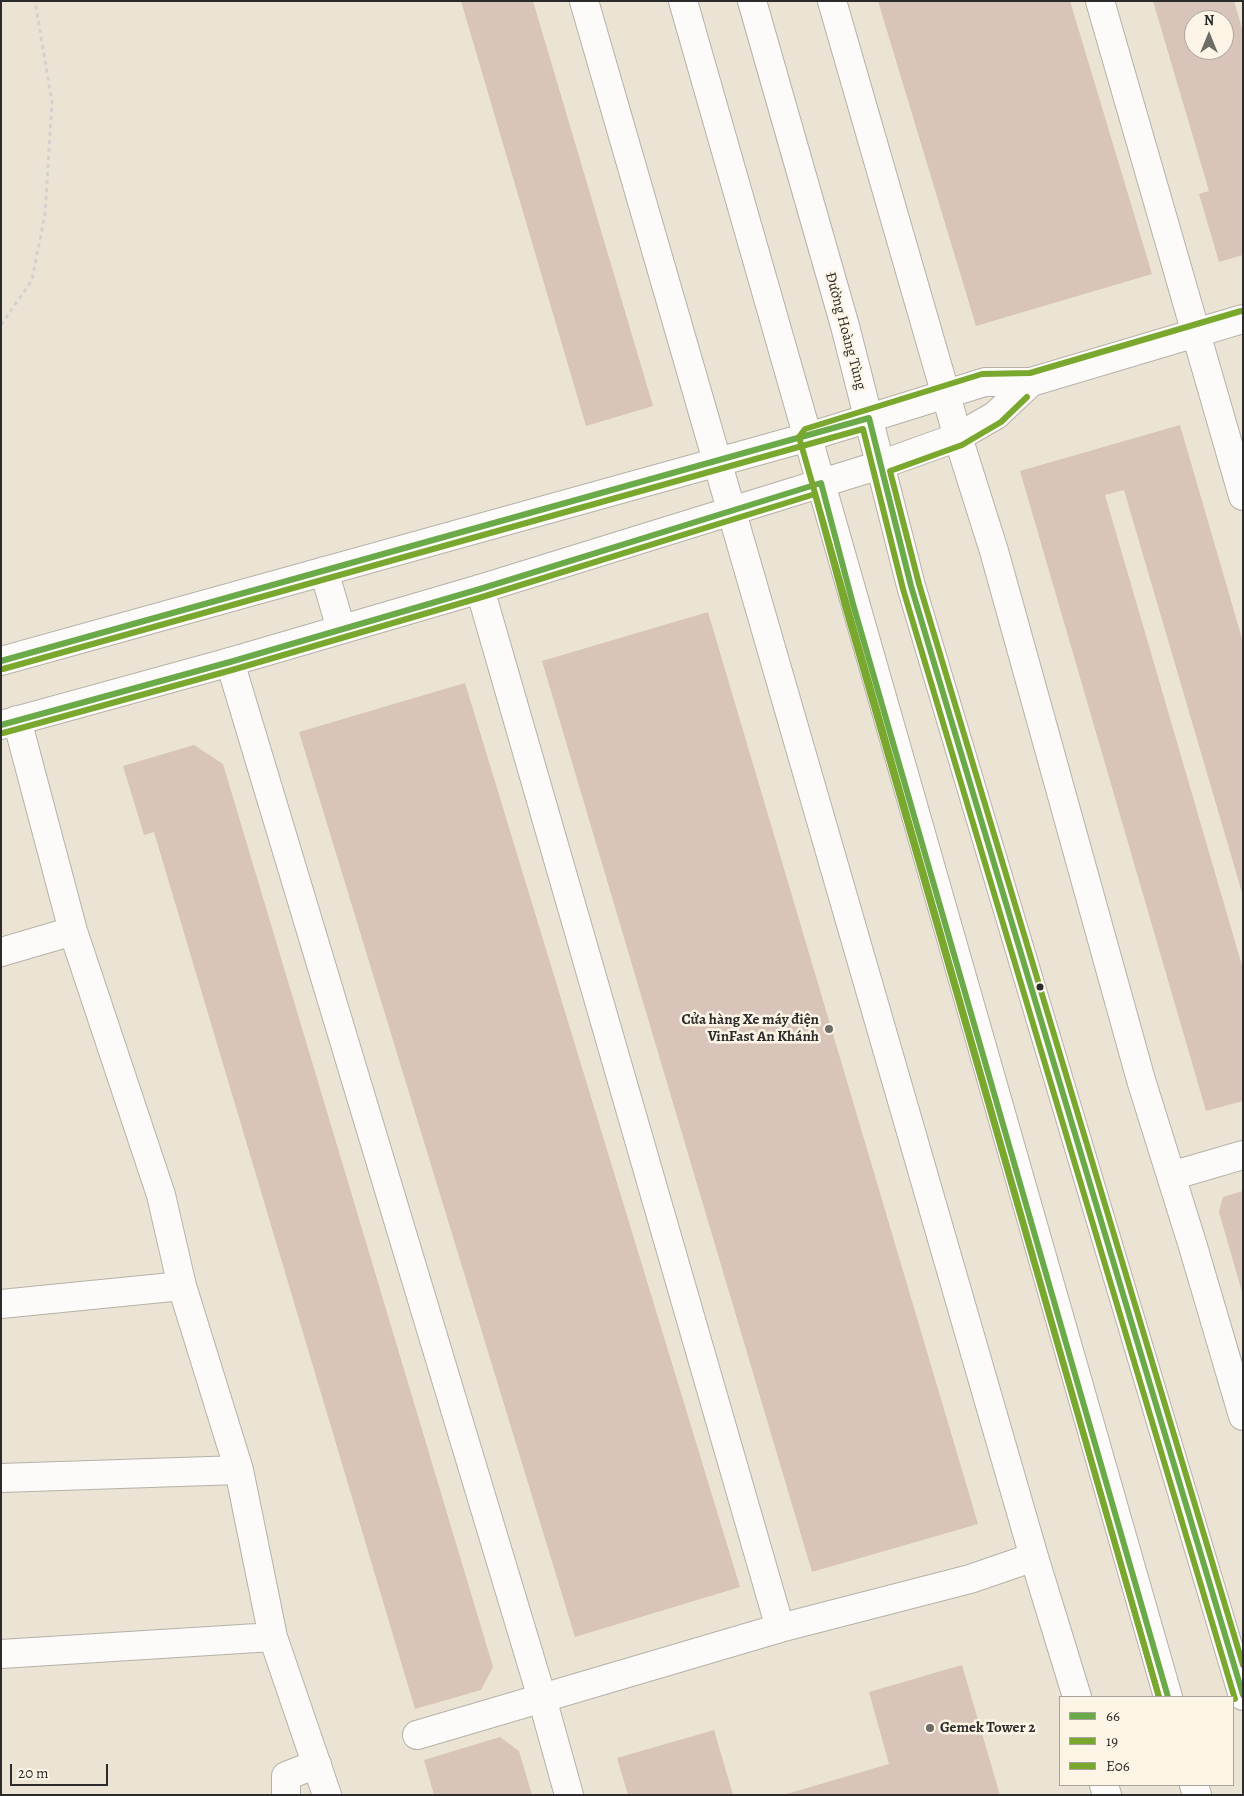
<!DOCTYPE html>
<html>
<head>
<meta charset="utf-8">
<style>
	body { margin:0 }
	#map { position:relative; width:1244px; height:1796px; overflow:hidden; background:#ebe4d5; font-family:Alegreya,serif }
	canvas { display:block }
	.frame { position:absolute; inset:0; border:2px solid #2b2b2b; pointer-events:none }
	.legend { position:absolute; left:1059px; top:1696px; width:175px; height:90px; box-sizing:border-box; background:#fcf5e5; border:1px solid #a8a49b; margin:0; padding:6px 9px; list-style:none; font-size:15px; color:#2b2b2b }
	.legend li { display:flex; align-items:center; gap:10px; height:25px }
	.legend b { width:25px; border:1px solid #a8a49b }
	.north { position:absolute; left:1184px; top:10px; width:50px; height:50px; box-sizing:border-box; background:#fcf5e5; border:1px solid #a8a49b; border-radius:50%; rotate:0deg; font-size:14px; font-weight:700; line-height:20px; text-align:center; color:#2b2b2b }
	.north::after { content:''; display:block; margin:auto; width:18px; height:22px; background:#6e6c66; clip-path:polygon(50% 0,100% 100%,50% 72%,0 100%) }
	.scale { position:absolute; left:10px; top:1764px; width:98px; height:22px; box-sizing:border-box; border:2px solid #2b2b2b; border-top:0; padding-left:6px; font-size:15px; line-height:18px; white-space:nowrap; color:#2b2b2b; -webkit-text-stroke:4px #fcf5e5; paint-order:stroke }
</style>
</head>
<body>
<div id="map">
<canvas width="1244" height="1796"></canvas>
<div class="frame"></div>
<ul class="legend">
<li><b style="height:6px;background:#6baa48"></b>66</li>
<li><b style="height:6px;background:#7aa82f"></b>19</li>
<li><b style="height:6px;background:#7aa82f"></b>E06</li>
</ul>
<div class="north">N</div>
<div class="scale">20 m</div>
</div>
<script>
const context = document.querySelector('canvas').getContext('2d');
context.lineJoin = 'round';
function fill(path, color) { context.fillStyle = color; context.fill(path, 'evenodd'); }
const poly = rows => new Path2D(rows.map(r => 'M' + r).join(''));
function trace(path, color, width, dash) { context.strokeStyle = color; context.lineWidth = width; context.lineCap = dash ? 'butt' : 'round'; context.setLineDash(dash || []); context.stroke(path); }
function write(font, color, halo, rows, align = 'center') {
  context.font = font + ' Alegreya,serif'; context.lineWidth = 5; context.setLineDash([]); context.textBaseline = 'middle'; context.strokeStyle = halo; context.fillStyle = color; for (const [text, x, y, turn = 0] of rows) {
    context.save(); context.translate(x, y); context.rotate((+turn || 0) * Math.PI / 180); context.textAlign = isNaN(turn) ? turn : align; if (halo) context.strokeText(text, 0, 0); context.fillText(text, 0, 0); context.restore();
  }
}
fill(poly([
	[461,1,533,1,653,406,586,426],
	[878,1,1070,1,1152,274,976,326],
	[1153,1,1234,1,1243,32,1243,255,1219,262,1199,194,1209,191],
	[1194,20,1224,20,1224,50,1194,50],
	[1180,425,1243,642,1243,896,1124,490,1105,495,1243,969,1243,1101,1206,1111,1020,471],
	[708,612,978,1524,812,1572,542,661],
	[465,683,740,1587,575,1637,299,732],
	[194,745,223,764,493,1667,481,1690,415,1709,154,832,144,835,123,766],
	[1243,1191,1243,1292,1242,1292,1219,1212,1223,1197],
	[962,1665,1000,1795,783,1795,889,1764,869,1692],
	[714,1730,733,1795,628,1795,617,1758],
	[500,1737,519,1751,532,1795,434,1795,424,1760]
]), '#d8c4b9');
const street = poly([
	[584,1,1034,1557,1077,1697],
	[832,1,958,437,994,551,1141,1080,1192,1243,1243,1416],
	[1100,1,1243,496],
	[480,589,780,1628],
	[230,662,542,1698,569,1795],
	[17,720,73,931,161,1195,182,1286,239,1470,273,1637,327,1795],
	[1,952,73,931],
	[1171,1176,1243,1155],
	[1,1304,182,1286],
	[1,1478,239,1470],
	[1,1654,273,1637],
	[417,1735,780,1628,970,1579,1034,1557],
	[1104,1785,1107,1795],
	[286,1795,286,1776,317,1764]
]);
const secondary = poly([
	[324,571,341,629],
	[1,661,808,437,985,382,1031,382,1243,319],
	[1,725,230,662,480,589,880,465,958,437,996,415,1031,382]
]);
const primary = poly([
	[683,1,1168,1697],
	[752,1,845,326,911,586,1243,1696],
	[1194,1785,1197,1795]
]);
trace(street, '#b6b1a7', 30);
trace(secondary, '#b6b1a7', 30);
trace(primary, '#b6b1a7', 30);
trace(poly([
	[1,325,32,280,45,214,52,102,35,1]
]), '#d4d2cf', 3, [4, 4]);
trace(street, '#fcfbf9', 28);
trace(secondary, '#fcfbf9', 28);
trace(primary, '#fcfbf9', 28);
trace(poly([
	[1,661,869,418,911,586,1243,1695],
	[1,725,230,662,480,589,821,483,853,604,1168,1697]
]), '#6baa48', 6);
trace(poly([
	[3,669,863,429,903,589,1235,1699],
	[3,733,232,670,482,597,815,494,845,606,1159,1697]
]), '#7aa82f', 6);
trace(poly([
	[1027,397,1001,422,962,445,890,471,919,584,1243,1665],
	[1159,1697,799,437,805,429,982,374,1030,373,1241,311]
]), '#7aa82f', 6);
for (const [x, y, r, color] of [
	[1040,987,4.5,"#2b2b2b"],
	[829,1029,5,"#6e6c66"],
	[930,1728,5,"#6e6c66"]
]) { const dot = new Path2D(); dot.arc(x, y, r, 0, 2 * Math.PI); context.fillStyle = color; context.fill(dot); trace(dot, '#fcf5e5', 2); }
write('15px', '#2b2b2b', '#fcf5e5', [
	["Đường Hoàng Tùng",845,331,75]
]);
write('bold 15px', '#2b2b2b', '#fcf5e5', [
	["Cửa hàng Xe máy điện",819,1020],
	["VinFast An Khánh",819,1037],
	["Gemek Tower 2",940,1728,"left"]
], 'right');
</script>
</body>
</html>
